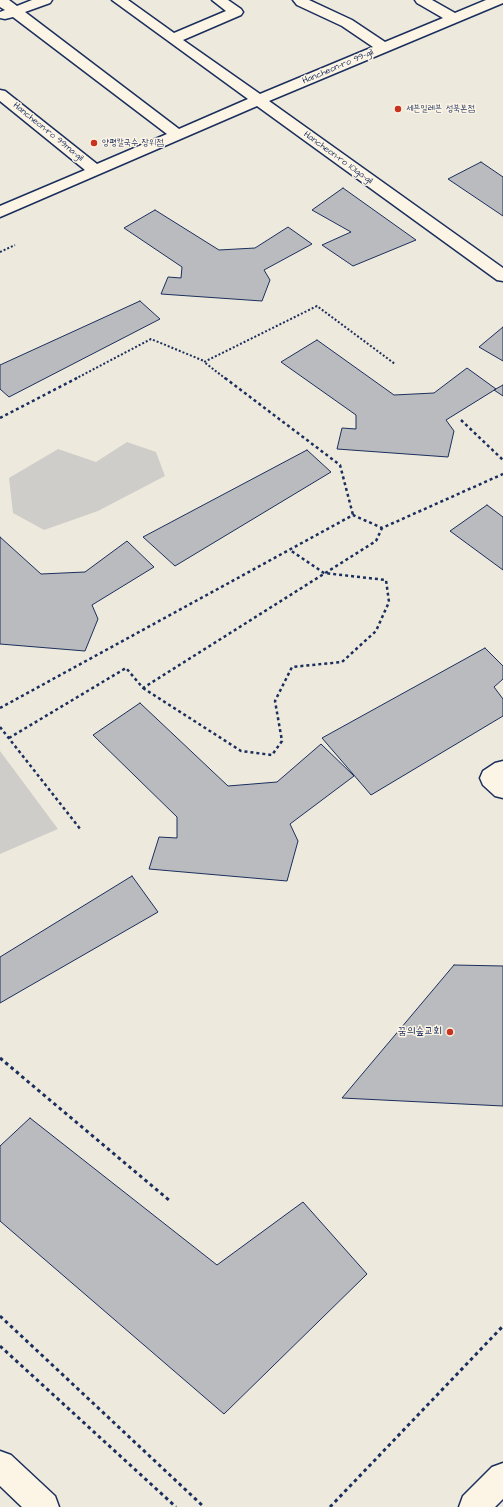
<!DOCTYPE html>
<html>
<head>
<meta charset="utf-8">
<style>
	body { margin:0 }
	canvas { display:block; background:#eee9dd }
</style>
</head>
<body>
<canvas width="503" height="1507"></canvas>
<script>
const context = document.querySelector('canvas').getContext('2d');
context.lineJoin = 'round';
function fill(path, color) { context.fillStyle = color; context.fill(path, 'evenodd'); }
const poly = rows => new Path2D(rows.map(r => 'M' + r).join(''));
function trace(path, color, width, dash) { context.strokeStyle = color; context.lineWidth = width; context.lineCap = dash ? 'butt' : 'round'; context.setLineDash(dash || []); context.stroke(path); }
function write(font, color, halo, rows, align = 'center') {
  context.font = font + ' "Architects Daughter","Poor Story",sans-serif'; context.lineWidth = 3; context.setLineDash([]); context.textBaseline = 'middle'; context.strokeStyle = halo; context.fillStyle = color; for (const [text, x, y, turn = 0] of rows) {
    context.save(); context.translate(x, y); context.rotate((+turn || 0) * Math.PI / 180); context.textAlign = isNaN(turn) ? turn : align; if (halo) context.strokeText(text, 0, 0); context.fillText(text, 0, 0); context.restore();
  }
}
fill(poly([
	[127,442,156,452,165,476,98,511,44,530,13,513,9,478,58,449,96,462],
	[0,751,58,829,0,854]
]), '#cfcdca');
const building = poly([
	[481,162,503,177,503,216,448,179,481,162],
	[343,188,416,240,353,266,322,245,351,232,312,210,343,188],
	[155,210,219,250,255,248,288,227,312,244,264,270,270,280,262,301,161,294,168,277,181,278,182,267,124,228,155,210],
	[140,301,160,319,9,397,0,389,0,365,140,301],
	[503,327,503,361,479,347,503,327],
	[317,340,394,395,434,393,467,368,496,389,446,420,454,431,448,457,337,449,342,428,356,429,356,415,281,362,317,340],
	[503,385,503,396,494,390,503,385],
	[307,450,331,472,175,566,143,537,307,450],
	[487,505,503,517,503,570,450,531,487,505],
	[0,537,41,574,85,572,127,541,154,567,92,605,98,619,85,651,0,644,0,537],
	[485,648,503,666,503,679,494,687,503,699,503,716,371,795,322,738,485,648],
	[140,703,228,786,277,782,321,744,354,776,290,824,298,841,287,881,149,869,159,837,177,838,177,817,93,735,140,703],
	[132,876,158,912,0,1003,0,957,132,876],
	[454,965,503,966,503,1106,342,1098,454,965],
	[30,1118,217,1265,303,1202,367,1274,224,1414,0,1221,0,1146,30,1118]
]);
fill(building, '#babbbe');
trace(building, '#1b2f5e', 1);
const street = poly([
	[0,0,9,0,17,6,32,0,52,0,50,3,25,12,179,129,248,99,112,0,128,0,174,33,226,11,212,0,228,0,241,9,243,12,241,15,183,40,260,94,373,47,342,26,297,5,293,0,309,0,352,20,385,42,443,18,417,3,415,0,432,0,455,13,486,0,503,0,503,3,269,101,503,268,503,281,497,280,257,106,0,217,0,206,85,170,0,101,0,90,5,91,97,164,167,134,13,17,5,19,0,18,0,12,5,10,0,7,0,0],
	[503,761,503,798,495,796,483,785,480,778,483,771,495,763,503,761]
]);
const secondary = poly([
	[0,1451,11,1455,55,1496,59,1507,22,1507,0,1486,0,1451],
	[503,1463,503,1499,495,1507,459,1507,463,1496,492,1467,503,1463]
]);
trace(street, '#1b2f5e', 3);
trace(secondary, '#1b2f5e', 3);
trace(poly([
	[0,252,15,245],
	[75,379,151,339,204,361],
	[226,379,204,362,317,306,395,364]
]), '#1b2f5e', 2, [2, 2]);
trace(poly([
	[225,378,340,465,353,515],
	[0,418,77,378],
	[461,420,503,460],
	[143,688,241,751,272,755,282,741,275,701,292,667,342,662,376,631,389,602,386,580,324,573,290,550],
	[0,708,353,515,382,528,503,474],
	[0,727,81,830],
	[9,738,126,668,143,688,376,541,382,528]
]), '#1b2f5e', 2.5, [3, 3]);
trace(poly([
	[0,1058,170,1201],
	[0,1316,204,1507],
	[0,1346,176,1507],
	[330,1507,503,1326]
]), '#1b2f5e', 3, [3.5, 3.5]);
fill(street, '#fcf5e5');
fill(secondary, '#fcf5e5');
for (const [x, y, r, color] of [
	[398,109,4,"#c8321e"],
	[94,143,4,"#c8321e"],
	[450,1032,4,"#c8321e"]
]) { const dot = new Path2D(); dot.arc(x, y, r, 0, 2 * Math.PI); context.fillStyle = color; context.fill(dot); trace(dot, '#fcf5e5', 1.5); }
write('9px', '#1b2f5e', '#fcf5e5', [
	["Hancheon-ro 99-gil",338,67,-23],
	["Hancheon-ro 99ma-gil",48,132,39],
	["Hancheon-ro 101ga-gil",338,158,36]
]);
write('9px', '#1b2f5e', '#fcf5e5', [
	["세븐일레븐 성북본점",406,109],
	["양평칼국수 장위점",102,143]
], 'left');
write('11px', '#1b2f5e', '#fcf5e5', [
	["꿈의숲교회",442,1032]
], 'right');
</script>
</body>
</html>
